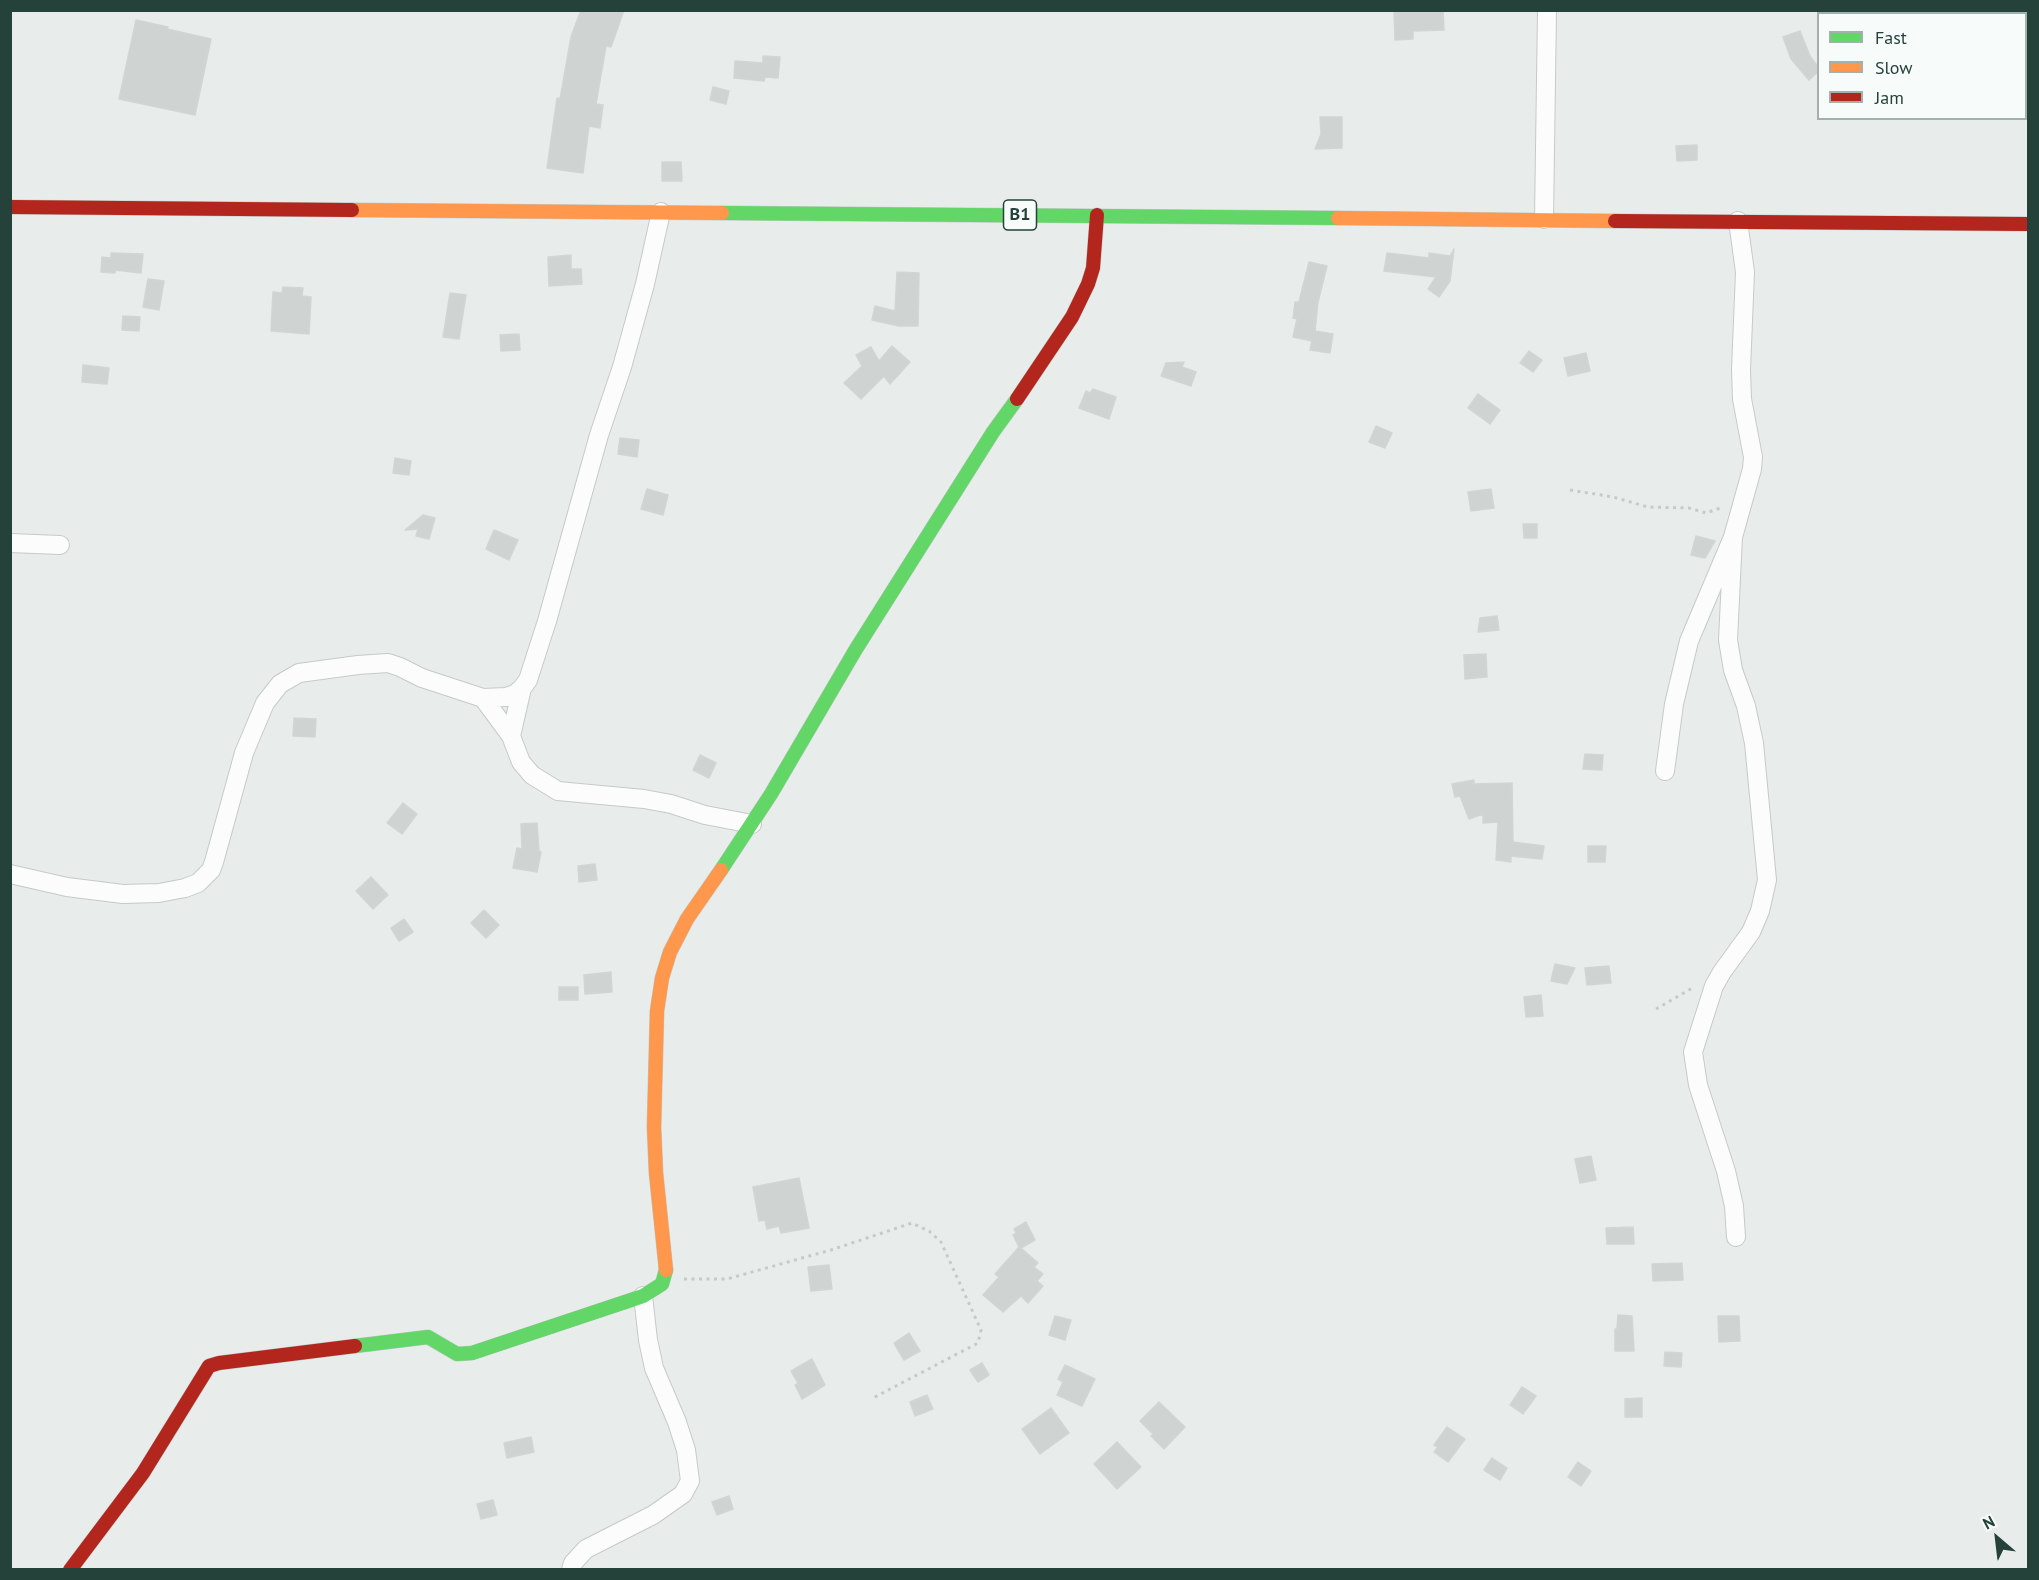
<!DOCTYPE html>
<html>
<head>
<meta charset="utf-8">
<style>
	body { margin:0 }
	#map { position:relative; width:2039px; height:1580px; overflow:hidden; background:#e8edeb; font-family:"PT Sans",sans-serif }
	canvas { display:block }
	.frame { position:absolute; inset:0; border:12px solid #24423a; pointer-events:none }
	.legend { position:absolute; left:1817px; top:12px; width:210px; height:108px; box-sizing:border-box; background:#f7fbf9; border:2px solid #a3b1ad; margin:0; padding:8px 10px; list-style:none; font-size:18px; color:#24423a }
	.legend li { display:flex; align-items:center; gap:12px; height:30px }
	.legend b { width:30px; border:2px solid #a3b1ad }
	.north { position:absolute; left:1967px; top:1508px; width:60px; height:60px; -webkit-text-stroke:4px #f7fbf9; paint-order:stroke; rotate:332deg; font-size:16px; font-weight:700; line-height:24px; text-align:center; color:#24423a }
	.north::after { content:''; display:block; margin:auto; width:21px; height:27px; background:#24423a; clip-path:polygon(50% 0,100% 100%,50% 72%,0 100%) }
</style>
</head>
<body>
<div id="map">
<canvas width="2039" height="1580"></canvas>
<div class="frame"></div>
<ul class="legend">
<li><b style="height:8px;background:#63d668"></b>Fast</li>
<li><b style="height:8px;background:#ff974d"></b>Slow</li>
<li><b style="height:8px;background:#b3261e"></b>Jam</li>
</ul>
<div class="north">N</div>
</div>
<script>
const context = document.querySelector('canvas').getContext('2d');
context.lineJoin = 'round';
function fill(path, color) { context.fillStyle = color; context.fill(path, 'evenodd'); }
const poly = rows => new Path2D(rows.map(r => 'M' + r).join(''));
function trace(path, color, width, dash) { context.strokeStyle = color; context.lineWidth = width; context.lineCap = dash ? 'butt' : 'round'; context.setLineDash(dash || []); context.stroke(path); }
function write(font, color, halo, rows, align = 'center') {
  context.font = font + ' "PT Sans",sans-serif'; context.lineWidth = 6; context.setLineDash([]); context.textBaseline = 'middle'; context.strokeStyle = halo; context.fillStyle = color; for (const [text, x, y, turn = 0] of rows) {
    context.save(); context.translate(x, y); context.rotate((+turn || 0) * Math.PI / 180); context.textAlign = isNaN(turn) ? turn : align; if (halo) context.strokeText(text, 0, 0); context.fillText(text, 0, 0); context.restore();
  }
}
const building = poly([
	[581,10,624,10,611,47,606,46,596,104,603,105,600,128,589,126,583,173,547,168,557,98,560,99,571,37,581,10],
	[1394,10,1443,10,1444,30,1413,31,1413,39,1395,40,1394,10],
	[136,20,168,27,167,29,211,39,195,115,119,99,136,20],
	[1800,31,1810,56,1818,67,1818,72,1809,80,1791,59,1783,37,1800,31],
	[763,56,780,57,778,78,765,77,764,81,734,78,735,61,763,63,763,56],
	[713,87,729,91,726,104,710,100,713,87],
	[1320,117,1342,117,1342,148,1315,149,1321,134,1320,117],
	[1697,145,1697,160,1677,161,1676,146,1697,145],
	[662,162,681,162,682,181,662,181,662,162],
	[1454,249,1450,281,1439,297,1428,289,1436,277,1384,271,1387,253,1429,258,1429,253,1450,256,1454,249],
	[111,253,143,254,141,273,115,270,115,273,101,272,102,257,111,258,111,253],
	[571,255,571,269,581,269,582,284,549,286,548,257,571,255],
	[1309,262,1327,266,1318,302,1315,331,1333,334,1330,353,1310,350,1312,341,1293,337,1297,319,1293,318,1295,302,1299,302,1309,262],
	[897,272,919,273,918,326,899,326,872,320,875,306,895,311,897,272],
	[148,279,164,281,159,310,143,307,148,279],
	[283,287,303,288,302,296,311,297,309,334,271,331,273,292,282,293,283,287],
	[450,293,466,295,459,339,443,337,450,293],
	[123,316,140,317,139,331,122,330,123,316],
	[519,334,520,350,501,351,500,335,519,334],
	[892,346,910,362,890,384,884,376,861,399,844,383,862,366,856,355,871,347,879,361,892,346],
	[1529,351,1542,360,1533,372,1520,363,1529,351],
	[1586,353,1590,371,1568,376,1564,358,1586,353],
	[1184,362,1182,367,1196,372,1191,386,1161,376,1166,363,1184,362],
	[83,365,109,368,107,384,82,382,83,365],
	[1093,389,1116,397,1109,419,1079,408,1086,391,1090,393,1093,389],
	[1478,394,1500,410,1490,424,1468,408,1478,394],
	[1376,426,1392,433,1385,448,1369,442,1376,426],
	[620,438,639,440,637,457,618,454,620,438],
	[395,458,411,461,409,475,393,473,395,458],
	[647,489,668,495,663,515,641,509,647,489],
	[1491,489,1494,508,1471,511,1468,492,1491,489],
	[423,515,435,518,429,539,416,536,418,529,405,530,423,515],
	[1523,524,1537,524,1537,538,1524,538,1523,524],
	[494,530,518,540,509,560,486,549,494,530],
	[1696,536,1715,541,1705,558,1691,555,1696,536],
	[1497,616,1499,630,1478,632,1480,618,1497,616],
	[1486,654,1487,677,1465,679,1464,655,1486,654],
	[294,718,316,719,315,737,293,736,294,718],
	[1585,754,1603,755,1602,770,1583,769,1585,754],
	[700,755,716,763,709,778,693,770,700,755],
	[1474,780,1474,784,1512,783,1513,842,1544,846,1542,859,1511,856,1511,862,1496,860,1498,822,1483,823,1483,814,1469,819,1460,796,1455,797,1452,784,1474,780],
	[403,803,417,814,402,834,387,823,403,803],
	[537,823,539,851,541,852,537,872,513,868,517,848,522,849,521,824,537,823],
	[1588,846,1606,846,1605,862,1588,862,1588,846],
	[595,864,597,880,579,882,578,866,595,864],
	[371,877,388,895,373,909,356,891,371,877],
	[484,910,499,925,486,938,471,923,484,910],
	[404,919,413,932,399,941,391,928,404,919],
	[1555,964,1575,968,1567,984,1551,981,1555,964],
	[1609,966,1611,983,1587,985,1585,968,1609,966],
	[611,972,612,992,585,994,584,975,611,972],
	[559,987,578,987,578,1000,559,1000,559,987],
	[1541,995,1543,1016,1526,1017,1524,997,1541,995],
	[1591,1156,1596,1180,1580,1183,1575,1159,1591,1156],
	[799,1178,809,1228,781,1233,779,1226,767,1229,765,1220,759,1221,753,1187,799,1178],
	[1026,1222,1035,1240,1021,1248,1038,1263,1034,1267,1043,1274,1037,1281,1043,1286,1028,1303,1021,1296,1003,1312,983,1295,999,1277,995,1274,1019,1247,1013,1235,1016,1233,1014,1229,1026,1222],
	[1633,1227,1634,1244,1607,1244,1606,1228,1633,1227],
	[1682,1263,1683,1280,1653,1281,1652,1264,1682,1263],
	[829,1265,832,1289,811,1291,808,1267,829,1265],
	[1618,1315,1632,1316,1634,1351,1615,1351,1615,1329,1617,1329,1618,1315],
	[1055,1316,1071,1320,1065,1340,1049,1335,1055,1316],
	[1718,1316,1739,1316,1740,1341,1719,1342,1718,1316],
	[909,1333,920,1351,904,1360,894,1343,909,1333],
	[1665,1352,1682,1353,1681,1367,1664,1366,1665,1352],
	[812,1359,825,1385,802,1399,795,1385,798,1383,791,1371,812,1359],
	[982,1363,989,1375,978,1382,970,1370,982,1363],
	[1065,1365,1095,1379,1082,1406,1057,1395,1063,1382,1058,1379,1065,1365],
	[1522,1387,1536,1396,1523,1414,1510,1405,1522,1387],
	[927,1395,933,1409,915,1416,910,1402,927,1395],
	[1642,1398,1642,1417,1625,1417,1625,1399,1642,1398],
	[1159,1402,1185,1427,1164,1449,1151,1436,1153,1434,1140,1421,1159,1402],
	[1051,1408,1069,1433,1040,1454,1022,1429,1051,1408],
	[1447,1427,1465,1439,1448,1462,1434,1452,1438,1447,1434,1445,1447,1427],
	[531,1437,534,1452,507,1458,504,1443,531,1437],
	[1117,1442,1141,1467,1117,1489,1094,1464,1117,1442],
	[1492,1458,1507,1468,1500,1480,1484,1470,1492,1458],
	[1578,1462,1591,1471,1581,1486,1568,1477,1578,1462],
	[729,1496,733,1509,717,1515,712,1502,729,1496],
	[493,1500,497,1515,481,1519,477,1504,493,1500]
]);
fill(building, '#cfd4d2');
trace(building, '#d1d6d4', 1.5);
const street = poly([
	[1544,219,1547,10],
	[1733,537,1728,640,1733,670,1746,706,1754,743,1767,880,1760,911,1751,932,1722,972,1714,986,1693,1052,1698,1085,1726,1171,1734,1206,1736,1237],
	[10,543,60,545],
	[483,698,511,736,521,762,532,775,558,791,644,799,671,804,705,815,752,824],
	[511,736,522,688],
	[1665,771,1674,704,1689,641,1733,537,1752,469,1753,457,1742,399,1741,370,1745,272,1738,221],
	[10,874,67,887,123,894,159,893,185,888,198,883,211,870,214,862,244,753,265,703,280,684,299,673,358,665,388,663,400,667,422,678,483,698,506,697,515,694,522,688,528,680,547,621,599,435,622,367,645,284,661,212],
	[571,1570,573,1563,586,1549,653,1515,683,1494,690,1481,686,1450,677,1422,654,1368,648,1340,643,1296]
]);
const fast = poly([
	[722,213,1338,218],
	[721,870,771,794,856,649,993,432,1017,399],
	[355,1346,428,1337,457,1354,472,1353,643,1296,662,1284,666,1270]
]);
const slow = poly([
	[352,210,722,213],
	[1338,218,1615,221],
	[666,1270,656,1173,654,1127,657,1011,662,978,670,952,687,919,721,870]
]);
const jam = poly([
	[10,207,352,210],
	[1615,221,2028,224],
	[1017,399,1072,317,1088,284,1093,268,1097,215],
	[70,1570,143,1473,209,1366,219,1363,355,1346]
]);
trace(street, '#c5cac8', 20);
trace(fast, '#c3cbc8', 15);
trace(slow, '#c3cbc8', 15);
trace(jam, '#c3cbc8', 15);
trace(poly([
	[1570,490,1613,497,1648,507,1689,508,1706,513,1723,507],
	[1656,1009,1694,987],
	[684,1279,727,1279,831,1250,912,1223,929,1231,941,1242,981,1330,978,1343,873,1398]
]), '#c3ccca', 3, [3, 4.5]);
trace(street, '#fcfcfc', 18);
trace(fast, '#63d668', 14);
trace(slow, '#ff974d', 14);
trace(jam, '#b3261e', 14);
for (const [x, y, w] of [
	[1020,215,33]
]) { const box = new Path2D(); box.roundRect(x - w / 2, y - 15, w, 30, 4.5); context.fillStyle = '#f7fbf9'; context.fill(box); trace(box, '#24423a', 1.5); }
write('bold 18px', '#24423a', null, [
	["B1",1020,215]
]);
</script>
</body>
</html>
